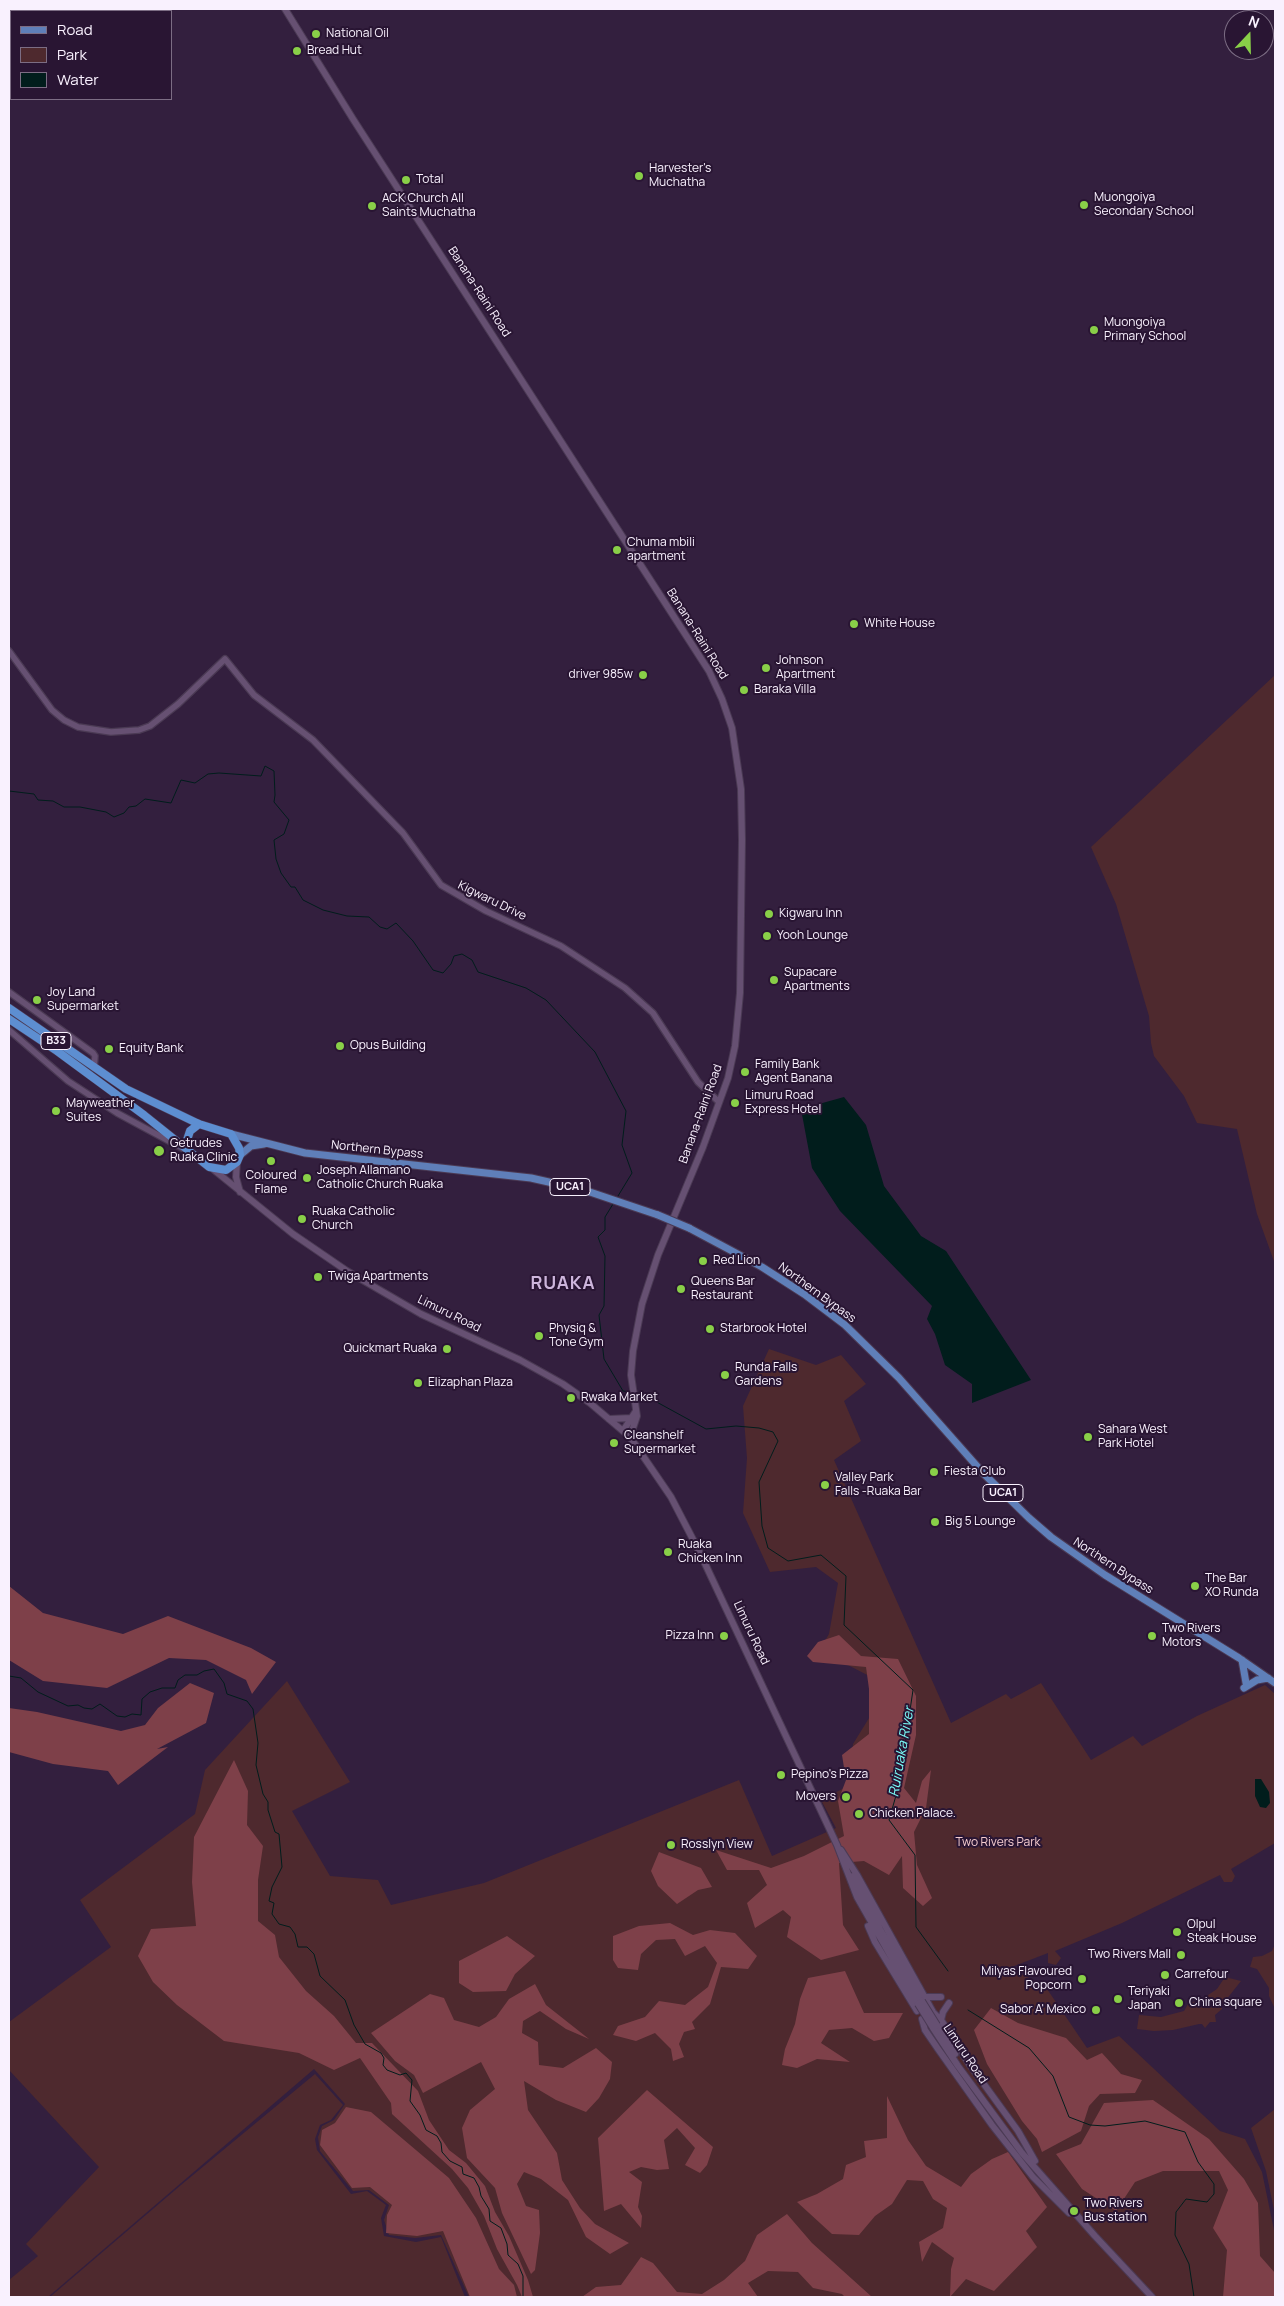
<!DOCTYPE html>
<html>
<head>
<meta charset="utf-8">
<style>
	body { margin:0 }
	#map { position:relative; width:1284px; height:2306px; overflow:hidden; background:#331f3e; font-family:Manrope,sans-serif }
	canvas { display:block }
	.frame { position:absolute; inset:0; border:10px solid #f9f1fe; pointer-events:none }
	.legend { position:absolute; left:10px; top:10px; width:162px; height:90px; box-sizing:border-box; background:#291533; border:1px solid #7c6d84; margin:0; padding:6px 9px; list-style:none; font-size:15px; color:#f9f1fe }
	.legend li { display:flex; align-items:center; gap:10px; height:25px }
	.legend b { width:25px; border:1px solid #7c6d84 }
	.north { position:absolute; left:1224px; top:10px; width:50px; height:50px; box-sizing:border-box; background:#291533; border:1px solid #7c6d84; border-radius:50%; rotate:21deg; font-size:14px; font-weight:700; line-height:20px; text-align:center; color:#f9f1fe }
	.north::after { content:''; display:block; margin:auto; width:18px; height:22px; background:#89cf48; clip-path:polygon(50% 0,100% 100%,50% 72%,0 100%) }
</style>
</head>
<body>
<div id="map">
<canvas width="1284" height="2306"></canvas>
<div class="frame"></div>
<ul class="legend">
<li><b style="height:6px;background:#5f7fb9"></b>Road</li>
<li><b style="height:14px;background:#4e292e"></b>Park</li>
<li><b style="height:14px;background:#011d1c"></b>Water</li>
</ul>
<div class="north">N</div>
</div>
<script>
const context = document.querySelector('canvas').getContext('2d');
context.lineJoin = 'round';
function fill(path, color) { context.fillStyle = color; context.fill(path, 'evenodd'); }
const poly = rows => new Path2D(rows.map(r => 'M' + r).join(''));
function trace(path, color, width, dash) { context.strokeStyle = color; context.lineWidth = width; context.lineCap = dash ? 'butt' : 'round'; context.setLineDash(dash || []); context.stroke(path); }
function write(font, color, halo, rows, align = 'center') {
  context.font = font + ' Manrope,sans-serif'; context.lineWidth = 4; context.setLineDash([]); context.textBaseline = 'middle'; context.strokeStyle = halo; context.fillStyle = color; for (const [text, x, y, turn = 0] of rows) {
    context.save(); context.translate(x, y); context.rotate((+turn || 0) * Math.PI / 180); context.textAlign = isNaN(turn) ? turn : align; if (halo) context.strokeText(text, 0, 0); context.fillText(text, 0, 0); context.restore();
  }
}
fill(poly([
	[1275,675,1275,1264,1257,1214,1237,1129,1197,1123,1184,1096,1154,1056,1151,1043,1149,1016,1116,904,1091,847],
	[769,1349,816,1365,841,1355,866,1384,844,1401,861,1441,834,1460,951,1723,1006,1694,1011,1699,1041,1683,1091,1760,1133,1736,1142,1746,1197,1716,1265,1685,1275,1694,1275,1843,1231,1869,1235,1876,1232,1882,1224,1882,1220,1875,1122,1923,1055,1951,1061,1958,1056,1965,1048,1963,1048,1953,1009,1968,1045,1986,1087,2048,1119,2036,1220,2131,1245,2139,1262,2172,1275,2235,1275,2297,469,2297,441,2235,415,2238,389,2235,384,2220,389,2205,369,2190,353,2191,320,2151,318,2137,322,2126,334,2120,345,2104,314,2069,48,2297,9,2297,9,2280,38,2256,26,2244,99,2167,9,2070,9,2022,111,1947,80,1900,195,1814,205,1770,287,1681,350,1782,292,1811,330,1876,378,1880,391,1905,484,1883,739,1780,772,1856,836,1828,821,1800,852,1784,850,1774,853,1744,874,1710,875,1679,844,1663,816,1656,829,1634,838,1583,816,1567,770,1572,743,1513,747,1458,743,1406],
	[1275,1944,1275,2009,1269,1996,1269,1988,1257,1969,1250,1967,1253,1957,1262,1956,1272,1951],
	[1225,1977,1241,1981,1222,2005,1222,2009,1215,2015,1216,2022,1210,2022,1205,2028,1202,2024,1199,2024,1173,2030,1154,2031,1137,2029,1139,2015,1161,2017,1184,2011,1188,2004,1202,1999,1217,1989],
	[315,2074,343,2105,331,2120,320,2125,315,2139,317,2150,351,2194,367,2191,386,2205,381,2218,384,2236,416,2242,441,2237,465,2297,50,2297,181,2185],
	[1275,2109,1275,2215,1266,2171,1251,2128]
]), '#4e292e');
fill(poly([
	[9,1586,43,1613,123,1634,168,1616,251,1648,276,1662,252,1694,246,1680,206,1660,169,1658,107,1688,43,1681,9,1660],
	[839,1635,861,1656,898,1659,916,1696,916,1735,904,1788,916,1803,922,1781,931,1770,926,1808,914,1832,917,1865,932,1898,923,1906,903,1888,902,1856,889,1875,864,1861,839,1863,843,1925,859,1950,821,1960,787,1937,791,1917,783,1910,755,1928,747,1903,767,1885,759,1870,727,1870,716,1850,771,1868,804,1856,844,1836,838,1801,846,1780,842,1755,869,1734,869,1689,866,1667,813,1662,807,1656,818,1642],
	[190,1683,214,1693,206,1723,157,1749,168,1747,118,1785,108,1771,53,1764,9,1752,9,1708,37,1712,121,1731,145,1725,158,1708],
	[234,1760,248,1791,247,1825,263,1846,258,1880,258,1921,275,1935,279,1957,306,1991,334,2016,356,2043,372,2043,418,2091,429,2120,449,2150,466,2163,485,2186,495,2212,509,2236,528,2280,533,2297,522,2297,517,2285,497,2249,484,2216,468,2188,452,2169,392,2114,391,2103,360,2058,334,2070,299,2053,224,2041,177,2005,153,1982,138,1956,151,1929,196,1926,192,1882,194,1837],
	[659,1852,701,1868,712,1887,698,1890,677,1904,658,1886,651,1871],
	[670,1923,693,1935,710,1930,735,1933,757,1956,748,1969,721,1967,710,2004,692,2022,695,2029,684,2032,679,2044,684,2057,673,2061,671,2049,655,2033,636,2041,613,2035,618,2026,645,2017,659,2001,685,2005,708,1987,717,1963,705,1946,685,1956,675,1939,656,1940,641,1954,638,1970,618,1968,613,1960,613,1936,639,1926],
	[507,1936,535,1956,515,1974,506,1991,473,1992,459,1983,459,1961],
	[845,1971,864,2013,903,2013,889,2038,874,2041,852,2028,829,2030,821,2043,850,2062,817,2059,797,2068,782,2065,785,2049,795,2024,800,1999,808,1978],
	[535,1984,546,2005,589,2039,566,2029,540,2011,523,2021,522,2033,538,2042,539,2065,563,2068,596,2048,612,2062,610,2079,599,2098,586,2112,556,2100,524,2081,528,2110,557,2153,562,2180,580,2208,595,2224,629,2243,610,2254,586,2237,568,2200,541,2179,524,2172,517,2184,526,2206,539,2210,540,2233,535,2270,531,2274,502,2213,495,2188,467,2158,462,2128,470,2110,495,2089,481,2062,423,2093,414,2075,395,2061,371,2033,430,1994,444,1998,454,2020,479,2027,496,2017,509,1999],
	[991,2008,1018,2023,1066,2038,1087,2060,1102,2053,1121,2074,1142,2080,1135,2093,1100,2094,1089,2106,1081,2131,1042,2152,1037,2139,1022,2121,987,2064,974,2030],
	[647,2090,713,2147,707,2165,700,2173,685,2165,695,2148,677,2128,664,2140,669,2169,657,2170,641,2167,629,2172,642,2182,638,2207,642,2216,641,2228,621,2204,604,2211,598,2138],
	[887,2096,908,2140,926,2166,961,2187,971,2174,992,2159,1008,2152,1047,2207,1026,2231,1037,2247,994,2291,966,2279,950,2297,951,2269,954,2258,932,2242,922,2262,919,2242,943,2228,947,2208,933,2199,923,2181,907,2180,892,2204,875,2216,859,2235,832,2234,797,2202,817,2194,843,2179,846,2165,866,2157,864,2141,887,2138],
	[1153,2100,1209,2139,1244,2179,1258,2203,1260,2256,1275,2273,1275,2297,1223,2297,1227,2250,1213,2228,1228,2190,1219,2171,1163,2171,1135,2182,1116,2211,1082,2189,1056,2154,1081,2144,1104,2103],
	[346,2107,371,2112,449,2178,476,2218,499,2269,514,2285,517,2297,470,2297,443,2231,417,2236,386,2233,387,2215,392,2205,370,2187,352,2188,320,2145,322,2130,335,2123],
	[787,2214,812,2243,872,2297,845,2297,842,2294,813,2288,798,2272,768,2271,748,2283,758,2297,582,2297,596,2287,621,2285,641,2257,653,2263,677,2292,702,2294,724,2280,745,2261,757,2235]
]), '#7e4049');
fill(poly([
	[844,1097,866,1125,884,1186,921,1236,946,1251,1031,1380,972,1403,972,1384,945,1365,935,1334,927,1319,932,1306,840,1211,812,1168,801,1109],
	[1255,1779,1261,1779,1269,1792,1270,1803,1266,1808,1260,1807,1255,1796]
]), '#011d1c');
trace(poly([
	[9,791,34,794,38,800,53,801,64,807,80,807,106,812,114,817,124,813,129,807,136,806,145,799,171,803,181,780,195,783,208,774,219,773,261,776,265,766,274,771,275,795,274,802,289,820,284,834,274,840,276,859,281,873,291,887,295,887,303,900,323,910,347,916,369,917,380,927,387,929,396,923,413,941,433,970,443,973,451,964,454,956,462,954,472,960,478,972,526,988,546,1000,595,1052,626,1111,622,1145,632,1173,618,1196],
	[613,1204,605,1217,605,1230,598,1237,605,1256,604,1306,599,1315,604,1359,623,1391,631,1392],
	[637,1393,642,1394,706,1429,736,1426,759,1428,773,1432,778,1441,759,1482,762,1526,768,1548,788,1561,821,1555,846,1576,844,1625,913,1690,899,1785,889,1820,915,1855,916,1927,948,1971],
	[9,1676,21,1678,38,1692,68,1706,78,1705,84,1708,92,1709,100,1704,117,1716,125,1717,132,1714,141,1715,142,1699,150,1692,162,1688,175,1688,178,1680,185,1675,197,1675,204,1671,214,1669,224,1683,227,1694,247,1701,253,1709,258,1743,256,1765,263,1794,268,1802,268,1810,275,1832,279,1834,282,1867,272,1887,269,1901,274,1903,272,1914,279,1924,290,1927,295,1934,298,1947,307,1947,314,1954,320,1976,345,2000,354,2025,365,2044,381,2053,384,2058,383,2065,387,2070,400,2075,406,2073,412,2080,410,2101,420,2115,426,2130,437,2136,441,2143,442,2152,450,2161,462,2167,463,2174,474,2178,479,2187,481,2196,489,2209,490,2221,501,2228,507,2244,508,2255,518,2264,523,2276,523,2297],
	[968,2010,1029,2048,1053,2076,1069,2117,1090,2125,1105,2126,1145,2121,1185,2132,1198,2162,1214,2184,1214,2194,1207,2202,1186,2199,1176,2212,1175,2235,1189,2264,1194,2297]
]), '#011d1c', 1);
const tertiary = poly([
	[9,651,52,710,64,720,78,727,111,732,139,730,150,726,178,704,225,659,254,695,313,740,403,833,441,885,486,911,561,946,625,988,653,1013,698,1082,719,1102],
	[9,992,93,1053,95,1056,94,1068],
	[9,1030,68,1081,117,1113,182,1148]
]);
const secondary = poly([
	[285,9,353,119,709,671,722,699,732,728,741,789,742,840,740,993,735,1046,728,1078,703,1147,658,1255,642,1304,633,1351,631,1375,637,1416,630,1437],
	[237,1162,236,1177,240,1192],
	[214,1170,293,1234,347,1271,421,1314,520,1360,563,1384,590,1403,630,1437,671,1497,700,1553,837,1845,857,1897,918,2004],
	[609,1419,631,1418],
	[623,1431,636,1411],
	[841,1850,857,1875,933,2012,941,2020,970,2065,1018,2131,1035,2161],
	[853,1876,881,1931,922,2001],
	[868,1926,875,1942,917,2011],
	[925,1997,941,1997],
	[922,2019,925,2030,938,2049,992,2125,1033,2177,1069,2213],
	[941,2020,943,2012,949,2003],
	[937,2025,955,2054],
	[933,2028,958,2066,1022,2153,1095,2236,1152,2297]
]);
const primary = poly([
	[231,1134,305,1153,531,1178,584,1190,658,1215],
	[240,1155,251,1146,264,1144],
	[689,1228,762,1267,804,1294,845,1325,899,1378,983,1473,1029,1518,1051,1537,1105,1575,1239,1658,1275,1683],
	[1242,1660,1246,1683],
	[1244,1688,1257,1680,1268,1678]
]);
const trunk = poly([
	[9,1008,126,1089,199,1124,231,1134,239,1148,240,1155,237,1162,226,1170,209,1167,144,1115,57,1051,9,1019],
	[185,1146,190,1131,199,1124]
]);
trace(tertiary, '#4b3a54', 8);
trace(secondary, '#4b3a54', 8);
trace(primary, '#4b3a54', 9);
trace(trunk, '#4b3a54', 9);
trace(tertiary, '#665072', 5.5);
trace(secondary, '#665072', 6);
trace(primary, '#5f7fb9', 7);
trace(trunk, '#5d8ed1', 8);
const secondaryBridge = poly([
	[922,2001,937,2025],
	[918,2004,933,2028]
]);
const primaryBridge = poly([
	[658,1215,689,1228]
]);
trace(secondaryBridge, '#4b3a54', 8, []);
trace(primaryBridge, '#4b3a54', 9, []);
trace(secondaryBridge, '#665072', 6);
trace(primaryBridge, '#5f7fb9', 7);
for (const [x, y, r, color] of [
	[316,34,5,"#89cf48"],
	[297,51,5,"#89cf48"],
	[639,176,5,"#89cf48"],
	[406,180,5,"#89cf48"],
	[1084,205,5,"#89cf48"],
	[372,206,5,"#89cf48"],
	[1094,330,5,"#89cf48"],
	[617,550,5,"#89cf48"],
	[854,624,5,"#89cf48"],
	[766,668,5,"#89cf48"],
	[643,675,5,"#89cf48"],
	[744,690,5,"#89cf48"],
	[769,914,5,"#89cf48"],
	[767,936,5,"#89cf48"],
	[774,980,5,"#89cf48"],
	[37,1000,5,"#89cf48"],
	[340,1046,5,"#89cf48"],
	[109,1049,5,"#89cf48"],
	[745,1072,5,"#89cf48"],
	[735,1103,5,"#89cf48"],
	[56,1111,5,"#89cf48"],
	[159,1151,6,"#89cf48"],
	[271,1161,5,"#89cf48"],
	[307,1178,5,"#89cf48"],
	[302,1219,5,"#89cf48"],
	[703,1261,5,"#89cf48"],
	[318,1277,5,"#89cf48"],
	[681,1289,5,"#89cf48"],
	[710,1329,5,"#89cf48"],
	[539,1336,5,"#89cf48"],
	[447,1349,5,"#89cf48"],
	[725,1375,5,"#89cf48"],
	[418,1383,5,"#89cf48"],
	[571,1398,5,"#89cf48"],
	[1088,1437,5,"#89cf48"],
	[614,1443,5,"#89cf48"],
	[934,1472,5,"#89cf48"],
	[825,1485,5,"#89cf48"],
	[935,1522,5,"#89cf48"],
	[668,1552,5,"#89cf48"],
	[1195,1586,5,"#89cf48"],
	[724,1636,5,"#89cf48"],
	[1152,1636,5,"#89cf48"],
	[781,1775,5,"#89cf48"],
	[846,1797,5,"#89cf48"],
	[859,1814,5,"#89cf48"],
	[671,1845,5,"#89cf48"],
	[1177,1932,5,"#89cf48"],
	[1181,1955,5,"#89cf48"],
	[1165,1975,5,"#89cf48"],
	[1082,1979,5,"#89cf48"],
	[1118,1999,5,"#89cf48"],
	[1179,2003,5,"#89cf48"],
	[1096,2010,5,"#89cf48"],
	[1074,2211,5,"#89cf48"]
]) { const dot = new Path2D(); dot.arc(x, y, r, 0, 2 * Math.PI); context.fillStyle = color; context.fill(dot); trace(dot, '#291533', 2); }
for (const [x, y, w] of [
	[56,1041,30],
	[570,1187,40],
	[1003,1493,40]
]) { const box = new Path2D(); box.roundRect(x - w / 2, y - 8.5, w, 17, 4); context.fillStyle = '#291533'; context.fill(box); trace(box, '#f9f1fe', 1); }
write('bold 11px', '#f9f1fe', null, [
	["B33",56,1041],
	["UCA1",570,1187],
	["UCA1",1003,1493]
]);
write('12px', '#f9f1fe', '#291533', [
	["National Oil",326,34],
	["Bread Hut",307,51],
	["Harvester's",649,169],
	["Muchatha",649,183],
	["Total",416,180],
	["Muongoiya",1094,198],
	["Secondary School",1094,212],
	["ACK Church All",382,199],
	["Saints Muchatha",382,213],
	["Muongoiya",1104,323],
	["Primary School",1104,337],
	["Chuma mbili",627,543],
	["apartment",627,557],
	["White House",864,624],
	["Johnson",776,661],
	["Apartment",776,675],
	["driver 985w",633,675,"right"],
	["Baraka Villa",754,690],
	["Kigwaru Inn",779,914],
	["Yooh Lounge",777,936],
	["Supacare",784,973],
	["Apartments",784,987],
	["Joy Land",47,993],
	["Supermarket",47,1007],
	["Opus Building",350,1046],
	["Equity Bank",119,1049],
	["Family Bank",755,1065],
	["Agent Banana",755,1079],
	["Limuru Road",745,1096],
	["Express Hotel",745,1110],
	["Mayweather",66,1104],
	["Suites",66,1118],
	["Getrudes",170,1144],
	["Ruaka Clinic",170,1158],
	["Joseph Allamano",317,1171],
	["Catholic Church Ruaka",317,1185],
	["Coloured",271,1176,"center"],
	["Flame",271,1190,"center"],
	["Ruaka Catholic",312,1212],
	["Church",312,1226],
	["Red Lion",713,1261],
	["Twiga Apartments",328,1277],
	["Queens Bar",691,1282],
	["Restaurant",691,1296],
	["Physiq &",549,1329],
	["Tone Gym",549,1343],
	["Starbrook Hotel",720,1329],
	["Quickmart Ruaka",437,1349,"right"],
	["Runda Falls",735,1368],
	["Gardens",735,1382],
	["Elizaphan Plaza",428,1383],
	["Rwaka Market",581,1398],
	["Sahara West",1098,1430],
	["Park Hotel",1098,1444],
	["Cleanshelf",624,1436],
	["Supermarket",624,1450],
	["Fiesta Club",944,1472],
	["Valley Park",835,1478],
	["Falls -Ruaka Bar",835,1492],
	["Big 5 Lounge",945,1522],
	["Ruaka",678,1545],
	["Chicken Inn",678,1559],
	["The Bar",1205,1579],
	["XO Runda",1205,1593],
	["Two Rivers",1162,1629],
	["Motors",1162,1643],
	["Pizza Inn",714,1636,"right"],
	["Pepino's Pizza",791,1775],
	["Movers",836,1797,"right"],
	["Chicken Palace.",869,1814],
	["Rosslyn View",681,1845],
	["Olpul",1187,1925],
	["Steak House",1187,1939],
	["Two Rivers Mall",1171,1955,"right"],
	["Milyas Flavoured",1072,1972,"right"],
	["Popcorn",1072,1986,"right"],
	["Carrefour",1175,1975],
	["Teriyaki",1128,1992],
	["Japan",1128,2006],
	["China square",1189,2003],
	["Sabor A' Mexico",1086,2010,"right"],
	["Two Rivers",1084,2204],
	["Bus station",1084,2218]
], 'left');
write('12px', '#f9f1fe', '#291533', [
	["Banana-Raini Road",479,292,57],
	["Banana-Raini Road",697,634,58],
	["Kigwaru Drive",492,901,26],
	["Banana-Raini Road",701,1114,-70],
	["Northern Bypass",377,1150,6],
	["Northern Bypass",817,1293,36],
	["Limuru Road",449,1314,26],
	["Northern Bypass",1113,1566,33],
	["Limuru Road",751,1633,65],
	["Limuru Road",965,2054,56]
]);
write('12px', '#f5cccf', '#291533', [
	["Two Rivers Park",998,1843]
]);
write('italic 14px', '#7afdf9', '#291533', [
	["Ruiruaka River",902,1752,-80]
]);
context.letterSpacing = '1px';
write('bold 18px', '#cdb5dc', '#291533', [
	["RUAKA",563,1284]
]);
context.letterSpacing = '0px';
</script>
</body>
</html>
